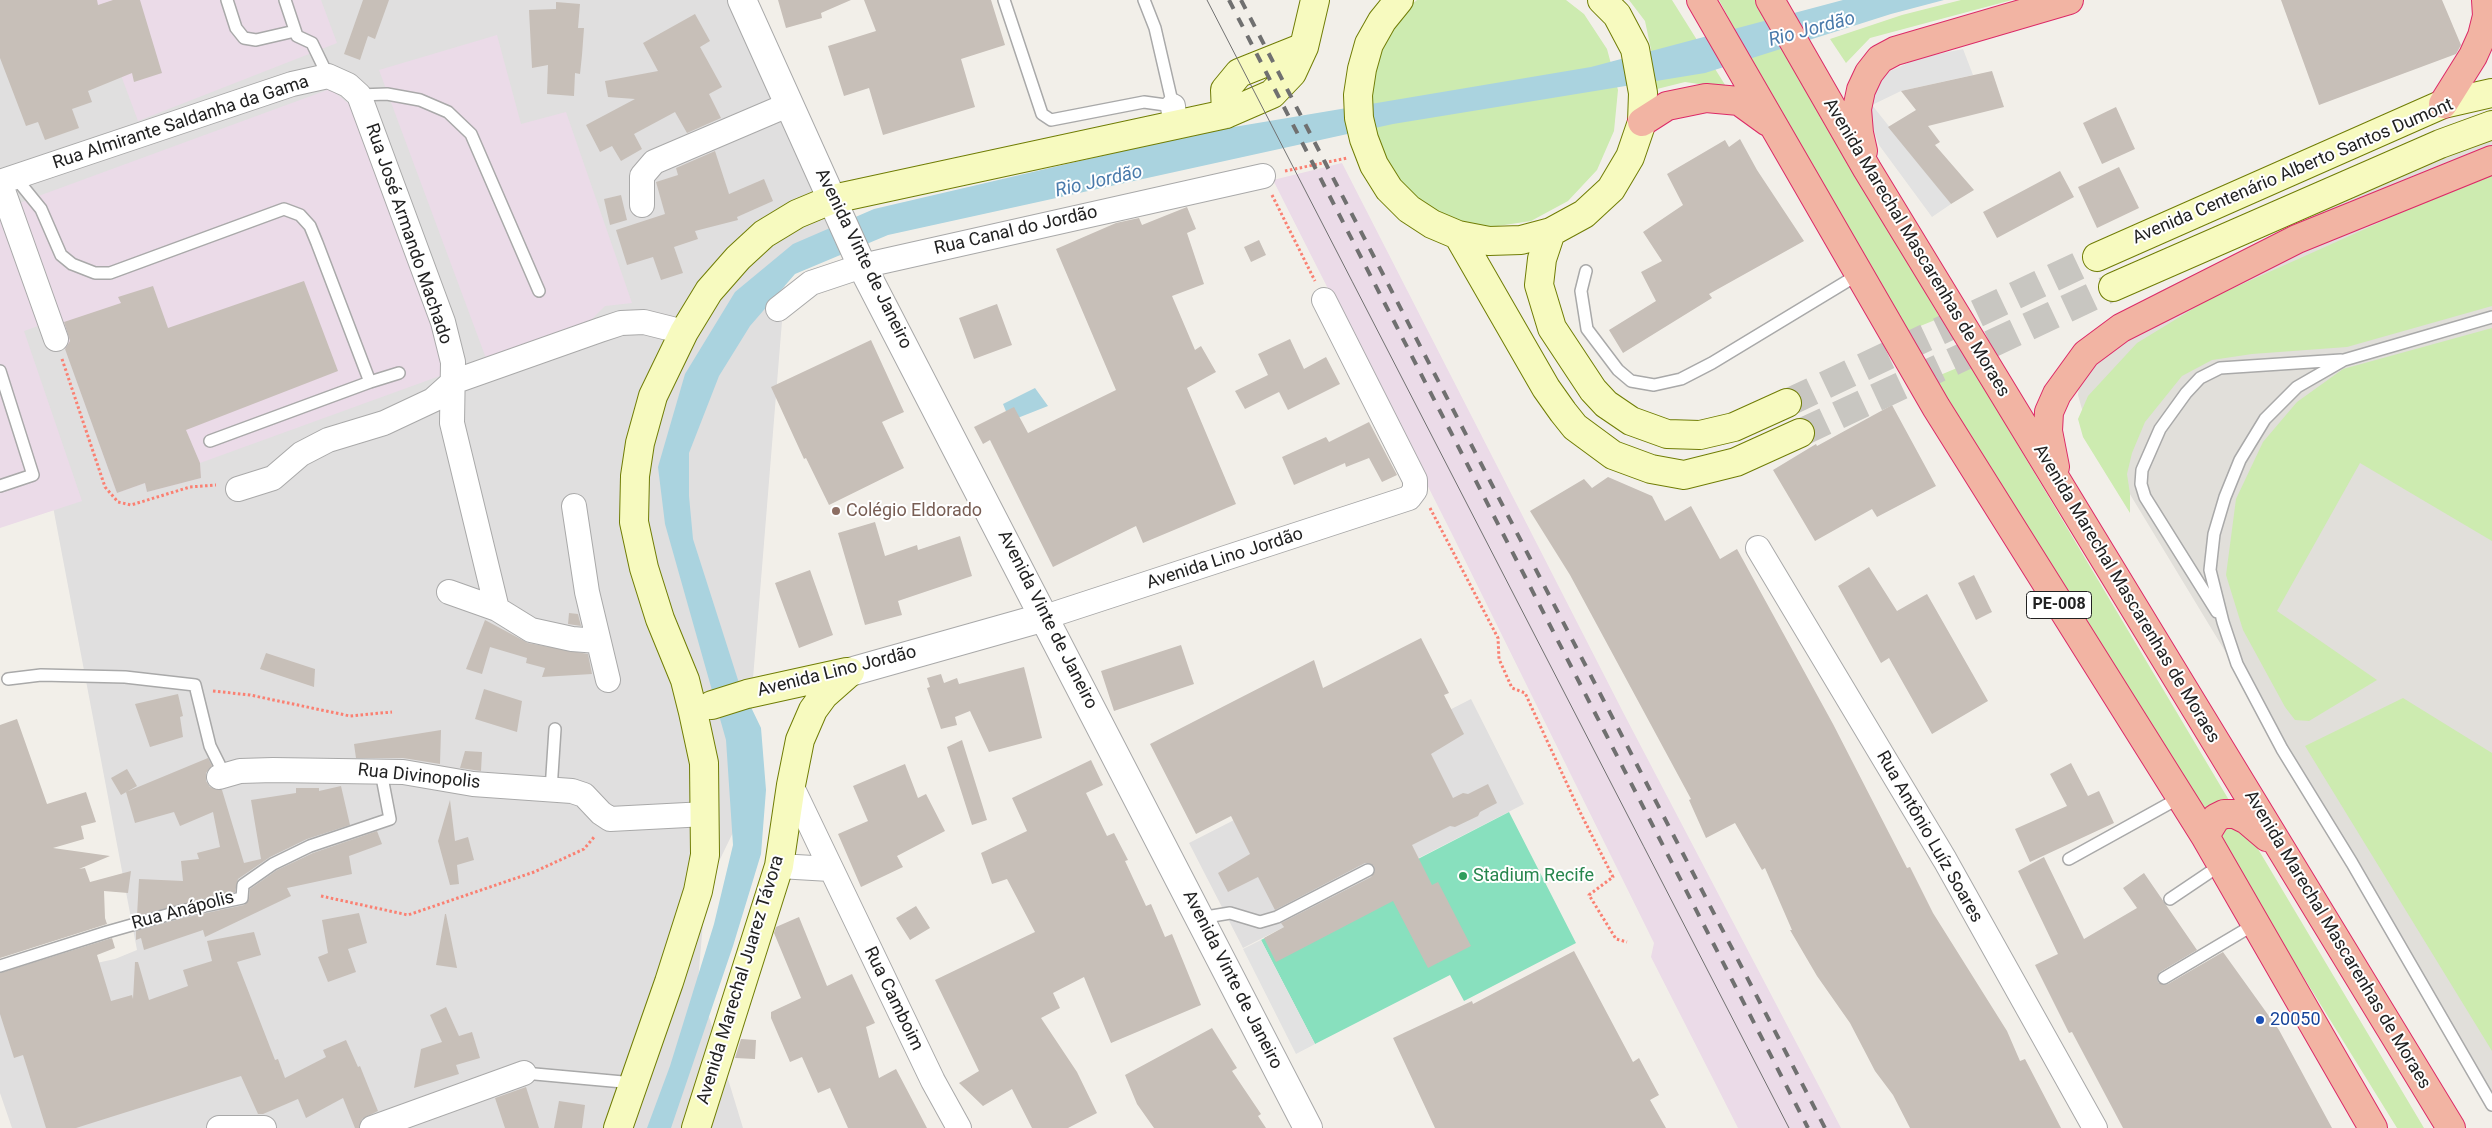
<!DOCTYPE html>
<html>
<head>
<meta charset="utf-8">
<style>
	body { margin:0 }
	canvas { display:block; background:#f2efe9 }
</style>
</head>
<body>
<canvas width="2492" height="1128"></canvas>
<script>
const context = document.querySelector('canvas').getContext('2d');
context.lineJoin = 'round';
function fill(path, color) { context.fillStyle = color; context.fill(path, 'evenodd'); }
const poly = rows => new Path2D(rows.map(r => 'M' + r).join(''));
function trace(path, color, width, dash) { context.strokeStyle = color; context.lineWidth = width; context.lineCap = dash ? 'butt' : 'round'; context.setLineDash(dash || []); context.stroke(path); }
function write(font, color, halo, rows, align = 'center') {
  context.font = font + ' Roboto,sans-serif'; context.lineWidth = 4; context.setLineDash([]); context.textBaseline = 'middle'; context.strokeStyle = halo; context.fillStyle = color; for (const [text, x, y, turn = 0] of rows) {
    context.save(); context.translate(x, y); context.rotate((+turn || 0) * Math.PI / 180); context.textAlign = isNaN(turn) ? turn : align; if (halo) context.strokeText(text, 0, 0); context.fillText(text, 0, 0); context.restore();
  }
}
fill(poly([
	[0,0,732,0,848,243,786,272,742,814,706,888,698,981,743,1128,12,1128,0,1093,0,984,115,959,137,950,0,227],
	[1471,699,1524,804,1243,948,1189,843]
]), '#e0dfdf');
fill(poly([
	[93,0,321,0,337,43,138,121],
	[497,35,521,124,566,112,632,303,605,306,582,329,487,361,379,70],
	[330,89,361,113,448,373,200,463,201,478,147,492,145,483,117,493,14,205],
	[1342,163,1624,714,1841,1128,1738,1128,1651,957,1654,943,1451,532,1273,180],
	[0,206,41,325,24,331,82,501,0,528]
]), '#ebdbe8');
fill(poly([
	[2492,135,2492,1098,2271,727,2085,420,2078,395,2082,365,2111,328,2158,292,2331,207]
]), '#e1dfda');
fill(poly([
	[1417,0,1566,0,1584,14,1607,49,1618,90,1614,131,1597,170,1568,201,1531,221,1491,227,1450,221,1414,201,1369,134,1374,52,1396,17],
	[1629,0,1672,0,1727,88,1685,82,1653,90,1653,59,1645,21],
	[1719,0,1758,0,1940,318,1903,333,1813,166,1772,99],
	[1961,0,2012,0,1870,38,1846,63,1830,39,1902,15],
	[2492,172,2492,306,2347,347,2252,354,2212,360,2182,376,2145,422,2132,453,2127,474,2130,494,2130,513,2083,437,2078,419,2088,396,2137,343,2209,299],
	[2492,328,2492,541,2360,463,2277,611,2377,680,2309,721,2295,720,2285,707,2243,630,2226,575,2236,499,2263,442,2297,402,2343,369],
	[1969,363,2424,1128,2397,1128,1933,378],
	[2403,698,2492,753,2492,1051,2305,746]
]), '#cdebb0');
fill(poly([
	[1509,812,1576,943,1464,1001,1450,975,1315,1044,1261,940]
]), '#88e0be');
fill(poly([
	[1963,49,1973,75,1901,91,1872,105,1951,204,1932,217,1879,145,1866,109,1877,77,1919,58],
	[1261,940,1315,1044,1296,1054,1243,949]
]), '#e2e2e2');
fill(poly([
	[1843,0,1944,0,1891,14,1705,73,1393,124,888,235,795,274,750,326,719,376,689,453,689,496,693,539,738,680,761,728,766,790,761,854,733,946,671,1128,647,1128,670,1066,714,924,733,845,726,740,665,524,658,467,685,374,735,292,793,244,874,209,1204,132,1591,67],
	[1035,388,1048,406,1010,421,1003,404]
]), '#aad3df');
fill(poly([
	[0,0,97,0,98,5,113,0,140,0,162,73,134,82,132,73,88,91,92,102,72,109,79,128,45,140,38,122,26,126,0,58],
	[363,0,389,0,375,39,368,36,360,60,344,54],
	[778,0,851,0,821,13,822,18,786,28],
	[864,0,991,0,1005,45,961,59,975,107,883,135,869,88,844,96,828,46,876,31],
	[2281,0,2442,0,2461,45,2456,54,2319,105],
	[556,2,580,4,578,28,584,28,582,55,580,74,575,73,574,96,547,94,548,65,532,68,529,10,556,9],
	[695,14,710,41,700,47,722,87,709,94,721,118,687,133,675,112,634,134,642,149,621,161,612,146,600,152,586,125,635,99,608,97,605,81,658,71,643,43],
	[1992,71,2004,107,1928,126,1940,142,1935,145,1974,190,1951,204,1888,127,1916,110,1901,91],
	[2116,107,2135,149,2102,164,2083,123],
	[1740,139,1757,170,1804,241,1709,294,1712,298,1623,353,1609,330,1656,301,1641,272,1662,261,1643,232,1683,205,1667,174,1725,140,1729,147],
	[715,151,729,194,764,179,773,201,737,217,738,220,695,231,698,239,674,247,683,273,661,280,653,257,627,265,616,230,665,214,656,182,678,175,676,168],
	[2119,167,2139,208,2097,228,2078,187],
	[2060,171,2074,197,1997,238,1983,212],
	[621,195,627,220,610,225,604,199],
	[1187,207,1196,229,1187,233,1204,284,1172,296,1195,350,1201,346,1216,372,1187,388,1236,504,1143,543,1136,526,1053,567,990,440,983,444,974,427,1014,407,1028,433,1116,390,1056,249,1116,223,1139,218,1142,225],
	[1259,240,1266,255,1251,262,1244,247],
	[304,281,338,371,186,430,200,463,201,478,147,492,145,483,117,493,65,349,70,341,64,322,121,303,118,297,153,286,168,328],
	[997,304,1012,345,974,359,959,318],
	[1290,339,1304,369,1326,357,1340,384,1288,410,1279,392,1245,409,1235,391,1268,375,1258,354],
	[871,340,904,412,882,422,904,468,829,505,806,458,804,459,771,387],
	[1892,405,1936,486,1877,517,1872,509,1815,541,1773,470,1816,444,1817,446],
	[1369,422,1397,475,1382,482,1369,458,1346,467,1345,463,1294,485,1282,457,1326,437,1329,442],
	[1608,477,1652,496,1665,521,1691,506,1720,559,1737,549,1833,724,1907,868,1910,867,1933,913,2007,1031,2020,1061,2025,1059,2061,1128,1910,1128,1893,1095,1875,1071,1850,1023,1817,976,1790,930,1792,930,1765,868,1762,870,1735,823,1706,838,1689,800,1691,799,1570,575,1530,511,1584,479,1592,488],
	[875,522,885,556,917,545,918,550,960,536,972,576,898,601,902,615,865,625,838,533],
	[1869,567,1897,611,1927,594,1988,701,1932,734,1889,658,1881,663,1838,586],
	[810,570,833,635,799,648,775,583],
	[1974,575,1992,612,1976,620,1958,583],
	[569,613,578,614,581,626,568,624],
	[485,620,528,643,588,654,592,674,542,677,545,668,526,663,527,658,490,647,482,674,466,669],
	[1421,638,1449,693,1444,695,1464,734,1431,754,1453,798,1463,793,1468,794,1488,784,1497,803,1480,812,1478,816,1455,827,1450,826,1412,845,1432,885,1438,882,1471,946,1428,968,1393,901,1276,962,1264,938,1284,927,1281,923,1371,877,1375,871,1374,866,1369,863,1365,863,1275,910,1258,877,1228,892,1218,873,1250,854,1231,816,1196,834,1150,744,1314,660,1323,688],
	[1181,645,1194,684,1114,711,1101,671],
	[266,653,315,669,314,687,260,669],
	[1024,667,1042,738,989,752,970,711,955,717,957,725,941,729,927,688,930,687,927,678,941,674,944,683,957,678,959,684],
	[484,689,522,701,517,732,475,719],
	[178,694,183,716,180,717,183,737,150,747,135,704],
	[17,719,47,804,86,792,96,822,81,826,84,839,53,848,110,856,79,869,85,868,90,882,131,871,128,893,104,891,105,918,107,924,0,958,0,725],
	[441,730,440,764,403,758,356,758,354,744],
	[962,740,987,820,972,825,947,747],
	[465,751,482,752,481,771,460,768],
	[208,758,212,766,206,773,206,781,210,787,222,790,244,863,261,859,251,800,296,793,296,788,319,788,319,791,341,786,350,825,307,839,270,857,238,879,235,892,137,916,139,879,183,881,181,861,199,859,197,853,220,847,213,812,180,826,174,812,135,823,126,792],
	[1091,760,1103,785,1086,793,1107,836,1114,833,1128,860,1125,861,1146,906,1151,904,1165,937,1172,934,1201,1005,1111,1043,1084,977,1053,993,1060,1008,1041,1018,1077,1072,1097,1113,1068,1128,1032,1128,1012,1089,983,1106,959,1083,979,1071,935,980,1035,932,1007,879,992,884,981,853,1027,831,1012,798],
	[2071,763,2088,796,2099,791,2114,823,2030,862,2015,829,2067,806,2050,774],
	[905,764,918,798,926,794,945,831,897,856,903,867,861,887,838,834,868,821,853,786],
	[127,769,137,786,121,795,111,778],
	[450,800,455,841,468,837,474,860,457,865,459,884,450,885,438,841],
	[377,831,382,844,349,856,352,874,287,888,291,896,205,937,203,930,144,950,141,938,136,940,136,931,183,918,244,905,249,899,250,889,277,870,313,853],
	[2044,857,2084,939,2137,908,2123,888,2144,873,2197,950,2160,972,2157,978,2158,982,2164,985,2168,984,2223,952,2279,1030,2332,1128,2123,1128,2072,1032,2069,1033,2035,965,2058,954,2018,871],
	[916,906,930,928,910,940,896,918],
	[359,913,367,943,348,949,356,972,328,982,318,957,328,953,322,920],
	[445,914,446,914,457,968,436,965],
	[799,917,827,986,852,974,875,1023,866,1027,879,1078,896,1069,927,1128,848,1128,830,1088,818,1093,802,1057,790,1062,771,1018,771,1012,801,998,774,933,776,927],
	[254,932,261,955,237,962,275,1060,278,1059,285,1078,326,1057,323,1050,346,1040,358,1067,360,1066,378,1111,362,1119,359,1128,355,1128,343,1098,306,1118,298,1099,263,1114,258,1114,241,1076,76,1128,46,1128,23,1055,14,1058,0,1014,0,973,112,938,115,948,97,955,111,1001,132,995,133,999,135,962,138,962,149,1000,188,986,183,970,212,961,207,941],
	[1574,951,1633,1062,1639,1058,1659,1095,1650,1100,1666,1128,1435,1128,1393,1038,1472,1001,1473,1004],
	[446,1007,459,1036,472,1032,480,1058,456,1065,459,1074,414,1088,421,1049,442,1042,430,1015],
	[1212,1028,1237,1068,1232,1071,1261,1114,1258,1116,1266,1128,1154,1128,1137,1104,1125,1075],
	[741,1039,756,1040,755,1059,735,1058],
	[526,1087,539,1128,505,1128,495,1098],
	[559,1101,585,1105,582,1128,554,1128]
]), '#c7bfb8');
trace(poly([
	[1787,403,2097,257],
	[1800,433,2113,287]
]), '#c8c6c1', 28, [28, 14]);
const service = poly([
	[227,0,236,28,244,38,256,40,295,31],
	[285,0,297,36,312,43,328,76],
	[1004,0,1042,114,1051,120,1144,102,1173,106,1155,28,1144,0],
	[359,95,387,94,420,100,448,112,471,134,539,291],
	[15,177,41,209,61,255,72,264,95,273,110,273,284,209,300,215,310,226,317,243,370,382,399,373],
	[1586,271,1581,291,1587,329,1618,370,1631,381,1654,385,1681,379,1712,363,1859,274],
	[2492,317,2344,360,2297,387,2265,419,2240,460,2225,497,2214,534,2210,570,2223,622,2237,664,2282,749,2352,863,2492,1105],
	[0,371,33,475,0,486],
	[210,441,370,382],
	[2217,612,2145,497,2141,484,2142,470,2160,429,2186,393,2200,378,2220,368,2341,360],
	[8,679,41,675,125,677,195,685,210,746,222,770,231,770],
	[551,790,555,729],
	[2069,859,2181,797],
	[2170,899,2222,864],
	[1200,918,1230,913,1260,922,1277,917,1368,870],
	[0,966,107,932,181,911,242,898,243,885,273,864,310,846,390,819,381,772],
	[2164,978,2255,924],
	[524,1073,634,1083]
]);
const minor = poly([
	[1173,106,1175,124],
	[0,182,292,84,328,76,348,85,359,95,443,322,453,362,452,423,497,609],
	[0,182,56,339],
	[642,205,642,176,654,162,790,104],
	[778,309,811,283,862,266,1263,176],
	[238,489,273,478,301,454,328,440,384,423,433,400,453,382,600,330,621,323,644,322,684,332],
	[574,506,587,592,608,680],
	[1758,548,1945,860,2095,1128],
	[449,592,497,609,531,630,572,639,598,641],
	[1045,617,1409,498,1415,490,1415,480,1324,300],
	[219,777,240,771,273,770,403,772,473,784,572,791,584,795,601,813,610,819,706,814],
	[791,785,933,1081,959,1128],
	[779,866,830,869],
	[219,1128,264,1128],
	[372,1128,524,1073]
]);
const tertiary = poly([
	[742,0,862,266,1308,1128],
	[850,672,1045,617]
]);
const secondary = poly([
	[1399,0,1382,21,1369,44,1362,69,1358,95,1359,118,1364,139,1374,165,1389,189,1409,209,1432,224,1458,235,1489,241,1521,240,1551,232,1584,214,1611,189,1630,157,1642,122,1643,93,1635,49,1617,15,1602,0],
	[1226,114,1225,90,1239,73,1304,47],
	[1551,232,1542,259,1539,285,1552,328,1593,390,1606,404,1631,421,1667,434,1700,435,1734,427,1787,403],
	[1458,235,1546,388,1563,412,1575,427,1613,455,1651,469,1684,475,1736,462,1800,433],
	[2097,257,2443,104,2492,93],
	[2113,287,2440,144,2492,125],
	[712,705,747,694,847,672],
	[618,1128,669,982,698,891,705,855,704,763,693,712,685,680,660,619,644,568,634,522,635,476,640,443,653,396,684,332,709,291,738,258,764,234,797,214,833,199,1226,114,1272,94,1292,73,1304,47,1315,0],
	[696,1128,779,866,791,785,800,740,813,710,824,695,850,672]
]);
const trunk = poly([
	[1701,0,1936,407,2205,836,2373,1128],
	[1770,0,1867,169,2451,1128],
	[2443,104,2473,56,2482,36,2487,16,2486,0],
	[1642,122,1667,106,1706,98,1739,101,1768,122],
	[1863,151,1859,133,1857,109,1861,90,1869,73,1880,59,1895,51,2069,0],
	[2055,467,2048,431,2049,412,2057,394,2086,354,2121,328,2297,239,2492,160],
	[2205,836,2216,818,2224,814,2235,814,2247,820,2267,837]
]);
trace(service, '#a9a9a9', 14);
trace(minor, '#a9a9a9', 26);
trace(tertiary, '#a9a9a9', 30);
trace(secondary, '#707d05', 30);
trace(trunk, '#dc2a67', 30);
trace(poly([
	[1285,171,1347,158],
	[1272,195,1315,281],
	[62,359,105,487,118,502,131,505,190,487,216,485],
	[1430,508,1498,638,1499,659,1512,688,1525,693,1580,812,1613,877,1589,895,1616,939,1627,942],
	[213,691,250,695,350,716,392,712],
	[321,896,408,915,534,872,584,849,595,836]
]), '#fa8072', 3, [2.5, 2.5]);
trace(service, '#fff', 11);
trace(minor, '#fff', 24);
trace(tertiary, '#fff', 28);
trace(secondary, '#f7fabf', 28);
trace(trunk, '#f2b4a3', 28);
trace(poly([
	[1207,0,1789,1128]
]), '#707070', 1);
trace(poly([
	[1229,0,1808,1128],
	[1241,0,1825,1128]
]), '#707070', 4, [10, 10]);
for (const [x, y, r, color] of [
	[836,511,5,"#8d6e63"],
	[1463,876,5,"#2e9e5b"],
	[2260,1020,5,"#1a4fb4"]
]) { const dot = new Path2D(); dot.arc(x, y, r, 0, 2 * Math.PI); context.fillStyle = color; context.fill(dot); trace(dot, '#fff', 2); }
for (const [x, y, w] of [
	[2059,605,65]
]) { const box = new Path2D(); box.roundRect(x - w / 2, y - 13.5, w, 27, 4); context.fillStyle = '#fff'; context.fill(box); trace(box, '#222', 1); }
write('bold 16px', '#222', null, [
	["PE-008",2059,605]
]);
write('18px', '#222', '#fff', [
	["Rua Almirante Saldanha da Gama",181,123,-18],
	["Avenida Centenário Alberto Santos Dumont",2293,172,-23],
	["Rua Canal do Jordão",1016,231,-13],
	["Rua José Armando Machado",408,234,71],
	["Avenida Marechal Mascarenhas de Moraes",1916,248,59],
	["Avenida Vinte de Janeiro",863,259,64],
	["Avenida Lino Jordão",1225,559,-18],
	["Avenida Marechal Mascarenhas de Moraes",2126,594,59],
	["Avenida Vinte de Janeiro",1047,620,63],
	["Avenida Lino Jordão",837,672,-14],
	["Rua Divinopolis",419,777,6],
	["Rua Antônio Luíz Soares",1929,837,60],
	["Rua Anápolis",183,911,-15],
	["Avenida Marechal Mascarenhas de Moraes",2337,940,59],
	["Avenida Marechal Juarez Távora",741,980,-73],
	["Avenida Vinte de Janeiro",1232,980,63],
	["Rua Camboim",893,999,64]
]);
write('18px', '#785e54', '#fff', [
	["Colégio Eldorado",846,511]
], 'left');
write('18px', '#27864d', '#fff', [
	["Stadium Recife",1473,876]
], 'left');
write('18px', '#164399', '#fff', [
	["20050",2270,1020]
], 'left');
write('italic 19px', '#4a7aab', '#fff', [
	["Rio Jordão",1812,30,-15],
	["Rio Jordão",1099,182,-13]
]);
</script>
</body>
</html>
